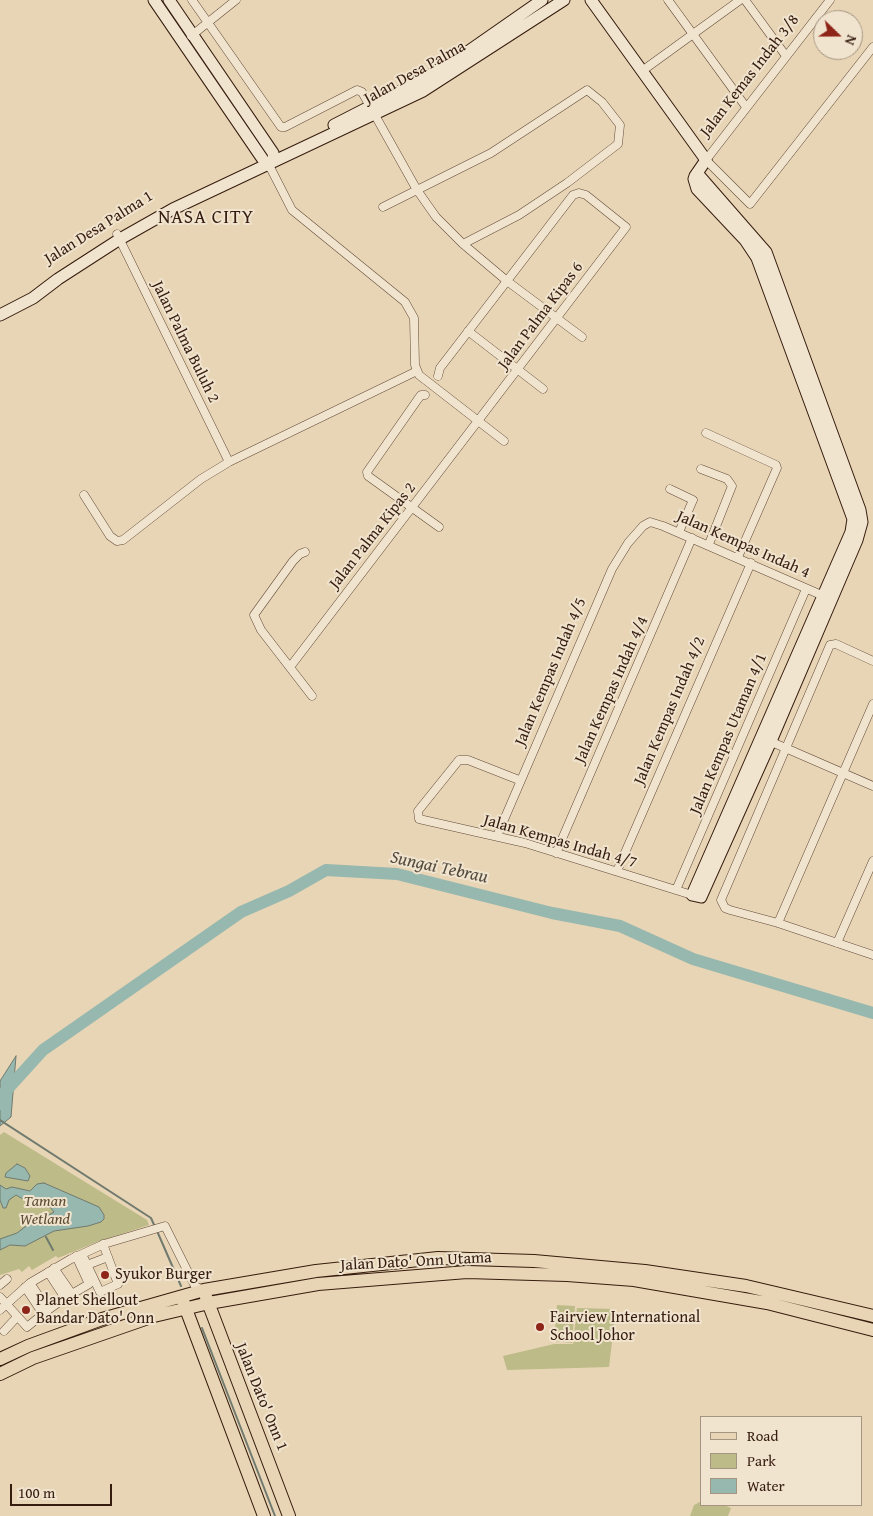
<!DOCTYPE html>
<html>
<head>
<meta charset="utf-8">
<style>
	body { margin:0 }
	#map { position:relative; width:873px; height:1516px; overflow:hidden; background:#e8d5b5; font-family:"Gentium Book Plus",serif }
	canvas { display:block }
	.legend { position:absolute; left:700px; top:1416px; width:162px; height:90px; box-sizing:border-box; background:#f0e4cf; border:1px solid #a69482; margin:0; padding:6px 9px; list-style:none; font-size:15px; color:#361c0e }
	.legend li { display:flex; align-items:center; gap:10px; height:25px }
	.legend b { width:25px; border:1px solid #a69482 }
	.north { position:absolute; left:813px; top:10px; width:50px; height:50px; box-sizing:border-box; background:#f0e4cf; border:1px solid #a69482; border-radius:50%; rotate:112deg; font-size:14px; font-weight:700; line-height:20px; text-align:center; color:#361c0e }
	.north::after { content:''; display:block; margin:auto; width:18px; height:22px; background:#8f2418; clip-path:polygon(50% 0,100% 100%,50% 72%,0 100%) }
	.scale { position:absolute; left:10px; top:1484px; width:102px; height:22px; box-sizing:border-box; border:2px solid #361c0e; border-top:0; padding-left:6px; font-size:15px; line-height:18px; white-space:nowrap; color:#361c0e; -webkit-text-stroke:4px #f0e4cf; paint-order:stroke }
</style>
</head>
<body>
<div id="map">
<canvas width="873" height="1516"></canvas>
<ul class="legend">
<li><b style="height:6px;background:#e8d5b5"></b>Road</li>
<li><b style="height:14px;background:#bdbb88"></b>Park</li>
<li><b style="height:14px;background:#97b8af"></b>Water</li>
</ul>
<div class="north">N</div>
<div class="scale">100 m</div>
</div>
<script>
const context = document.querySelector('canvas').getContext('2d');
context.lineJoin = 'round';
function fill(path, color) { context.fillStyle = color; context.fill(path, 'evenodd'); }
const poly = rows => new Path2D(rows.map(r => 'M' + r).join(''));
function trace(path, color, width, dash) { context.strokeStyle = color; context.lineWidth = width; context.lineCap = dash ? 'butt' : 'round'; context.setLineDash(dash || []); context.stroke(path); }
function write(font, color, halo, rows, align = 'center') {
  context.font = font + ' "Gentium Book Plus",serif'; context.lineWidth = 4; context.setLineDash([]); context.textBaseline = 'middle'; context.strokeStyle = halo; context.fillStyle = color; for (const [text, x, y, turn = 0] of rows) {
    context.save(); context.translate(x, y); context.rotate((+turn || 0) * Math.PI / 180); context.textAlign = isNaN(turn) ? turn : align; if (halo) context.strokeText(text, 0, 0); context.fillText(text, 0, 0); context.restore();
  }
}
fill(poly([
	[4,1132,147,1220,149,1225,97,1242,58,1258,56,1256,32,1270,29,1266,22,1272,19,1269,0,1275,0,1135],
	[557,1305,575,1306,572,1343,554,1341],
	[577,1308,616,1309,609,1367,507,1370,503,1356,554,1344,573,1344],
	[702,1501,702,1505,724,1505,731,1508,728,1516,690,1516,694,1505]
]), '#bdbb88');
const water = poly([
	[16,1056,11,1117,0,1126,0,1081,16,1056],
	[17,1164,25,1168,30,1176,28,1181,5,1177,6,1173,17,1164],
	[44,1183,99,1207,104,1215,104,1219,101,1222,88,1226,54,1231,25,1246,10,1245,0,1250,0,1239,17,1233,38,1217,41,1219,54,1212,50,1207,35,1206,16,1195,9,1200,6,1208,3,1208,0,1200,0,1185,6,1189,12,1187,30,1191,37,1184,44,1183]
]);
fill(water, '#97b8af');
trace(water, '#707a6f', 1);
trace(poly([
	[0,1120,151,1218,155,1227],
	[157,1231,181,1286],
	[46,1237,53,1250],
	[202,1328,275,1516]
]), '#707a6f', 2);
trace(poly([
	[0,1104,4,1093,43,1050,241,912,289,891,326,870,397,874,552,913,620,926,693,959,873,1013]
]), '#97b8af', 12);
const street = poly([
	[192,0,281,127,285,127,357,90,362,92,417,190,436,217,463,244,507,281,582,337],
	[668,0,746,107],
	[745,0,786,56],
	[830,0,706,160,750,204,873,47],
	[191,36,236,0],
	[642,71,740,0],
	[266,164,271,169,292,210,405,302,414,318,415,365,419,375,504,441],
	[383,207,491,153,587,90,602,102,620,125,618,144,567,183,519,215,463,244],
	[117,234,229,462],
	[468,331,543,389],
	[425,395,421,395,418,399,367,472,368,476,439,527],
	[706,433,776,465,777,468,738,557],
	[701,469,727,479,732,486,709,544],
	[670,489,693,500,679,532],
	[84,495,110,536,117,541,123,540,201,479,229,462,417,371],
	[305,552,300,554,293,561,254,615,261,630,312,696],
	[873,661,836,644,830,645,721,900,725,908,730,910,778,923,873,955],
	[290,667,626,227,586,195,579,193,573,195,440,368,438,376],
	[767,740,873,786],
	[519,780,468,760,459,760,418,811,419,819,525,843,692,895],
	[497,836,612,569,628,543,643,526,650,522,663,526,826,597],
	[556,853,692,538],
	[617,871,751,563],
	[676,890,806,589],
	[778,923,873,704],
	[837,943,873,861],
	[82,1254,100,1292,118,1284,103,1244],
	[87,1265,108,1257],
	[54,1268,72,1294,89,1284,76,1256],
	[30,1283,48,1310,65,1298,48,1272],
	[0,1285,7,1279],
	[0,1297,27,1327,43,1314,25,1287],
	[0,1310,30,1283,71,1259,104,1244,165,1226,195,1286,203,1290],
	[4,1331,17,1317]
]);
const secondary = poly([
	[154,0,266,164],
	[169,0,273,153,274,160],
	[591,0,706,160,695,176,694,179,697,189,745,240,757,258,853,519,851,532,692,895,701,897,771,741,857,540,862,522,860,510,766,252,697,173],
	[334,125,420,81,463,55,542,0],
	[0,315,33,298,58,279,120,239,173,209,423,91,564,0]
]);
const primary = poly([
	[206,1297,289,1516],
	[183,1301,264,1516],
	[0,1359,28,1346,102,1319,204,1290,316,1271,438,1258,534,1261,645,1271,746,1286,873,1316],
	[0,1374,33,1358,154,1316,209,1303,318,1284,467,1272,567,1275,634,1280,767,1303,873,1330]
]);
trace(street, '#624a38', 9);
trace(secondary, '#361c0e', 13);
trace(primary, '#361c0e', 14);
trace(street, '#f0e4cf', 8);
trace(secondary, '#f0e4cf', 11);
trace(primary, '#e8d5b5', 12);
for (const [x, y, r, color] of [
	[105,1275,5,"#8f2418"],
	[26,1310,5,"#8f2418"],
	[540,1327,5,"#8f2418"]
]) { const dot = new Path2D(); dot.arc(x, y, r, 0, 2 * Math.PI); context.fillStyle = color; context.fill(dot); trace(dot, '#f0e4cf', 2); }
write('16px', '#361c0e', '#f0e4cf', [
	["Jalan Desa Palma",415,73,-29],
	["Jalan Kemas Indah 3/8",750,76,-52],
	["Jalan Desa Palma 1",99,228,-32],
	["Jalan Palma Kipas 6",541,316,-53],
	["Jalan Palma Buluh 2",185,342,64],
	["Jalan Palma Kipas 2",373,536,-52],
	["Jalan Kempas Indah 4",743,545,24],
	["Jalan Kempas Indah 4/5",551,672,-67],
	["Jalan Kempas Indah 4/4",612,690,-66],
	["Jalan Kempas Indah 4/2",670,711,-67],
	["Jalan Kempas Utaman 4/1",729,734,-67],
	["Jalan Kempas Indah 4/7",560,842,16],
	["Jalan Dato' Onn Utama",416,1262,-3],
	["Jalan Dato' Onn 1",261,1397,68]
]);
write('italic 16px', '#5e4c33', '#f0e4cf', [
	["Taman",45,1202],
	["Wetland",45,1220]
]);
write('16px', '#361c0e', '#f0e4cf', [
	["Syukor Burger",115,1275],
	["Planet Shellout",36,1301],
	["Bandar Dato' Onn",36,1319],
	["Fairview International",550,1318],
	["School Johor",550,1336]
], 'left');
write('italic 18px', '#534b3e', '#f0e4cf', [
	["Sungai Tebrau",439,868,12]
]);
context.letterSpacing = '1px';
write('19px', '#361c0e', '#f0e4cf', [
	["NASA CITY",206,218]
]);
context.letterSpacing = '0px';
</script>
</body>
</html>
